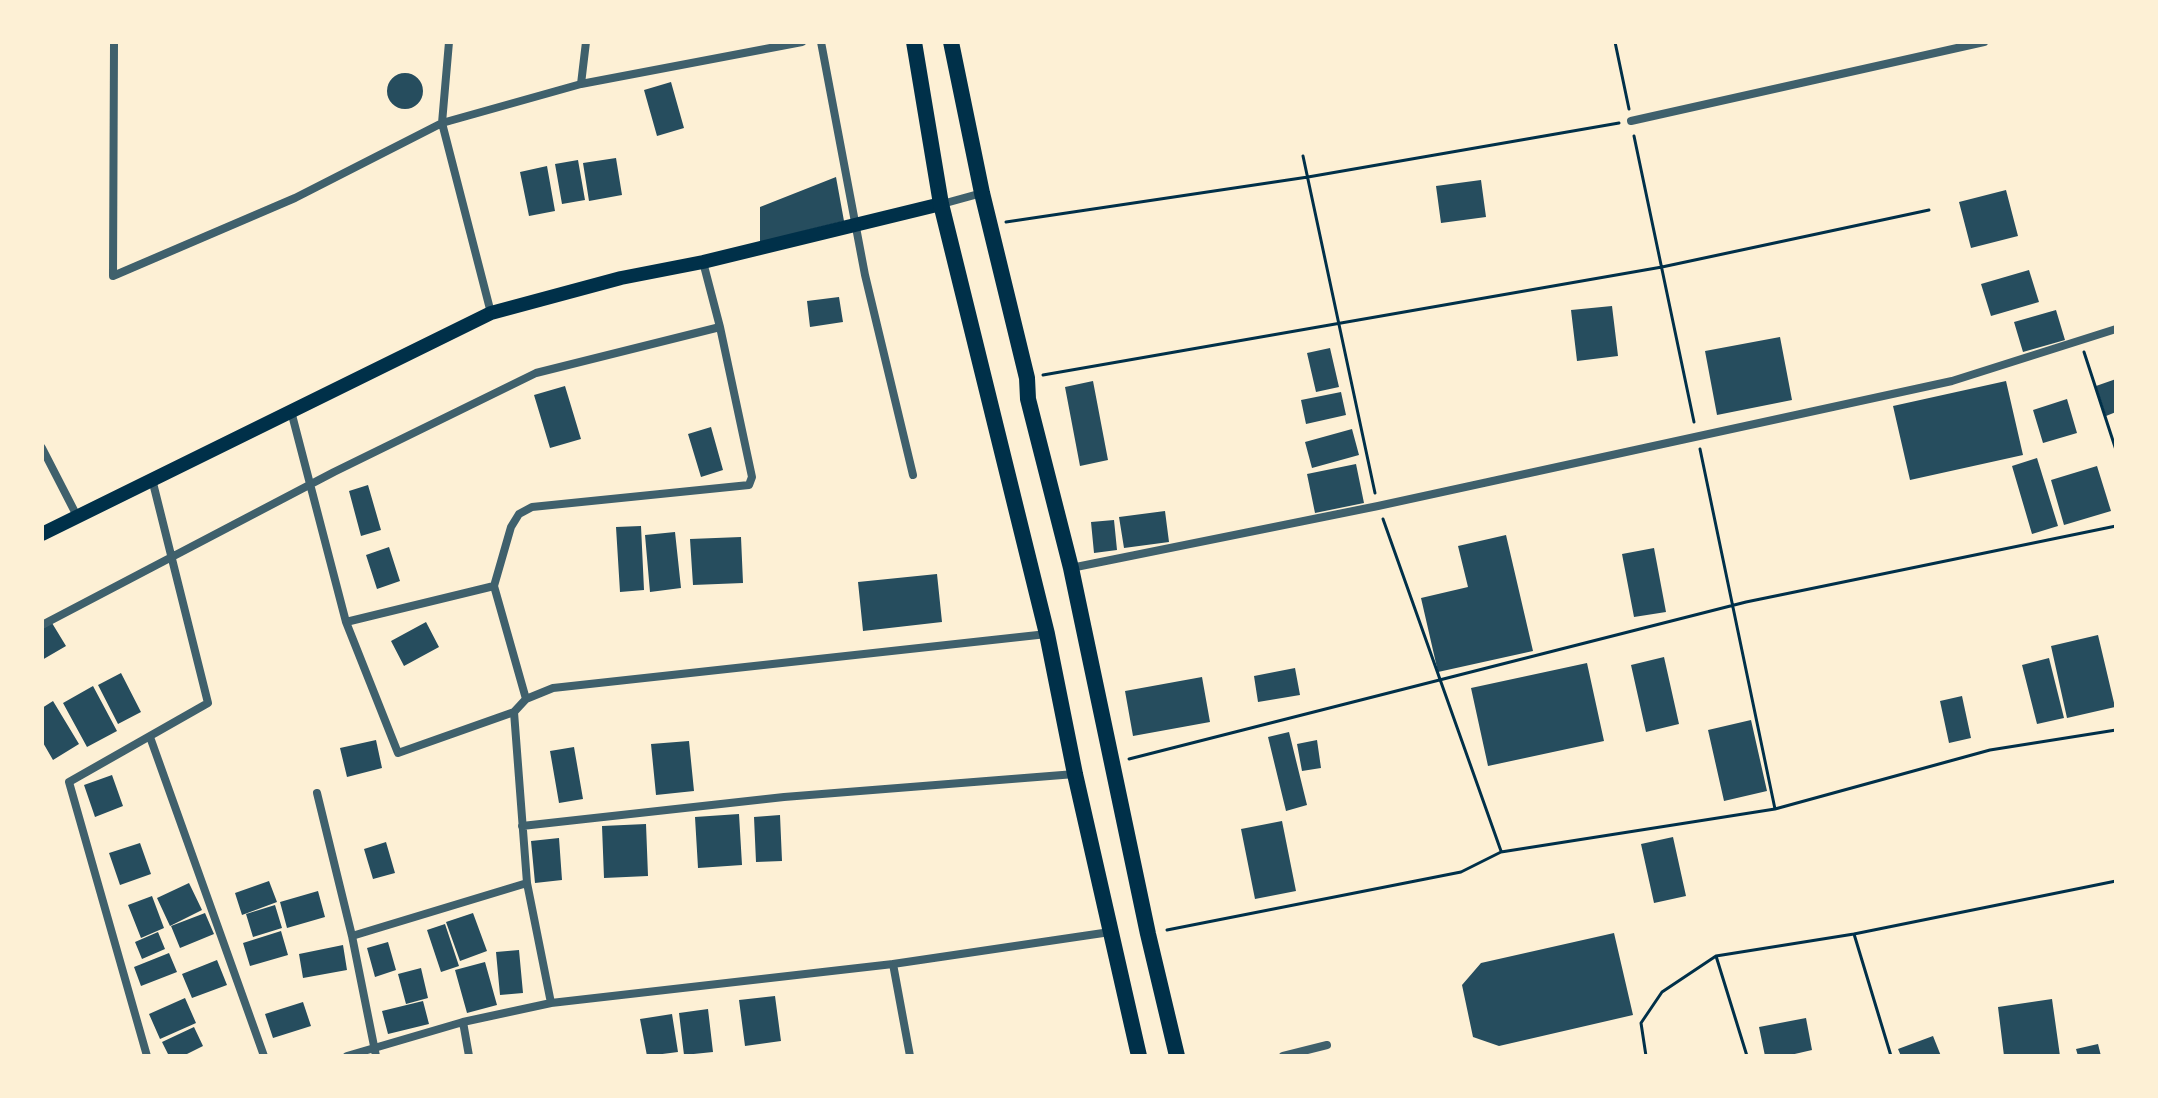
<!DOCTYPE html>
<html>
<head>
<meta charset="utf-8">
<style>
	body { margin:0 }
	#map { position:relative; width:2158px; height:1098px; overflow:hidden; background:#fdf0d5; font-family:Lato,sans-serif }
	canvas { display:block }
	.frame { position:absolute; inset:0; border:44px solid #fdf0d5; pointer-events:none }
</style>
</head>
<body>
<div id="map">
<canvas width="2158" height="1098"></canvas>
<div class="frame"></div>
</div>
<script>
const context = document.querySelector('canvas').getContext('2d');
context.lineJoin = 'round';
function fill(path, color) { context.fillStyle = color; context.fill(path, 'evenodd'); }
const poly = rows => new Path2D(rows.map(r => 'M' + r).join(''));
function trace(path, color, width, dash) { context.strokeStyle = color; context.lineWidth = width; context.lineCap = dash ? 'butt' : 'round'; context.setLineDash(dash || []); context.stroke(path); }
fill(poly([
	'387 91a18 18 0 1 1 36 0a18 18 0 1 1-36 0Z',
	[671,82,684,128,657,136,644,90],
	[616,158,622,195,589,201,583,163],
	[578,160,585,200,562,204,555,164],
	[547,166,555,211,529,216,520,172],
	[836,177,844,221,760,242,760,207],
	[1481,180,1486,217,1441,223,1436,186],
	[2006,190,2018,236,1971,248,1959,202],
	[2029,270,2039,302,1991,316,1981,284],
	[839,297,843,322,810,327,807,301],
	[1612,306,1618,356,1577,361,1571,310],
	[2056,310,2065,340,2023,352,2014,322],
	[1780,337,1792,400,1717,415,1705,351],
	[1330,348,1339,387,1316,392,1307,353],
	[2116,379,2116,412,2106,416,2096,386],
	[1093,381,1108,460,1080,466,1065,387],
	[2006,381,2023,455,1910,480,1893,406],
	[565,386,581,439,550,448,534,395],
	[1341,392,1346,415,1306,424,1301,400],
	[2067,399,2077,433,2043,443,2033,410],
	[711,427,723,470,701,477,688,434],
	[1352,429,1359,455,1312,468,1305,442],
	[2037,458,2058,526,2032,534,2012,466],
	[1356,464,1364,503,1315,513,1307,474],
	[2097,466,2111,511,2064,525,2051,480],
	[368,485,381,530,361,536,349,491],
	[1165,511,1169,542,1124,548,1119,517],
	[1114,520,1117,550,1094,553,1091,522],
	[641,526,644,590,620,592,616,527],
	[675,532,681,588,650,592,645,535],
	[1506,535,1533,651,1438,672,1421,598,1468,587,1458,546],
	[741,537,743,583,693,585,690,539],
	[389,547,400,581,377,589,366,555],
	[1654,548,1666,612,1634,617,1622,554],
	[937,574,942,622,863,631,858,582],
	[426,622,439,647,404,666,391,641],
	[52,623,66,646,42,660,42,629],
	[2098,635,2115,707,2067,718,2051,646],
	[1664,657,1679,724,1646,732,1631,665],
	[2049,658,2064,718,2037,724,2022,665],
	[1587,663,1604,741,1488,766,1471,688],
	[1295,668,1300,695,1258,702,1254,676],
	[121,673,141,712,118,724,98,685],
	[1202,677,1210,722,1133,736,1125,691],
	[93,686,117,731,87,747,63,703],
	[1962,696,1971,738,1949,743,1940,701],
	[53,701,79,744,53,760,42,741,42,708],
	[1751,720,1767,791,1724,801,1708,730],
	[1289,732,1307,805,1286,811,1268,737],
	[376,740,382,768,347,777,340,748],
	[1317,740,1321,768,1302,771,1297,744],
	[689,741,694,791,656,795,651,744],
	[574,747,583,799,559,803,550,751],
	[112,775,123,806,95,817,84,785],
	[739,814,742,865,698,868,695,817],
	[780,815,782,861,756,862,754,817],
	[1282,821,1296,891,1255,899,1241,829],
	[646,824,648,876,604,878,602,826],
	[1673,837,1686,896,1654,903,1641,844],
	[559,838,562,880,535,883,531,841],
	[386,842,395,873,373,879,364,849],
	[140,843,151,874,120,885,109,853],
	[269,881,277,902,242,915,235,893],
	[189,883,202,910,170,926,157,898],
	[318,891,325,917,287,928,280,902],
	[152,896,164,928,141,938,128,905],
	[275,905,282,928,253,937,246,914],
	[205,913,214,934,180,948,171,926],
	[473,913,487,951,460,961,446,922],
	[445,924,459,966,441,972,427,930],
	[281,931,288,955,250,966,243,943],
	[158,932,165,949,142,959,135,942],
	[1614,933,1633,1015,1499,1046,1473,1037,1462,985,1481,963],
	[388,942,396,970,375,977,367,948],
	[343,945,347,970,303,978,299,954],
	[519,950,523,993,500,995,496,952],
	[169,953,177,972,141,986,134,967],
	[217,960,227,985,192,998,182,974],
	[485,962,497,1005,467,1013,455,970],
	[421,968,428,998,406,1004,398,974],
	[775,996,781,1041,745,1046,739,1000],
	[185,998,196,1023,160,1039,149,1014],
	[2052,999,2060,1056,2004,1056,1998,1007],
	[423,1001,429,1024,388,1034,382,1011],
	[303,1002,311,1026,273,1038,265,1014],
	[708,1009,713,1052,684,1055,679,1013],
	[672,1014,678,1052,647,1056,640,1019],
	[1806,1018,1812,1050,1786,1056,1765,1056,1759,1027],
	[194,1027,203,1046,183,1056,169,1056,162,1042],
	[1933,1036,1941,1056,1901,1056,1898,1049],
	[2098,1044,2101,1056,2078,1056,2076,1049]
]), '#264d5e');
trace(poly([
	[1615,42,1629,109],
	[1634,136,1694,422],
	[1303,156,1375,493],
	[1006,222,1308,177,1619,123],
	[2084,352,2116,450],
	[1043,375,1662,267,1929,210],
	[1700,449,1775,809],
	[1383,519,1501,851],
	[1129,759,1746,602,2116,526],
	[1167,930,1461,872,1501,852,1775,809,1990,750,2116,730],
	[1854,934,2116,881],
	[1716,956,1747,1056],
	[1646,1056,1641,1023,1662,992,1716,956,1854,934,1891,1056]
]), '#003049', 3);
trace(poly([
	[114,42,113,276,295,198,442,123,581,84,802,42],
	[449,42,442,123,491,313],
	[821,42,865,275,913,475],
	[581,84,586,42],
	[1631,121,1984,42],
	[942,204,982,193],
	[291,411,346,622,398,753,514,712,526,699,553,688,1047,634],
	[42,448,77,516],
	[1071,568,1378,506,1952,381,2116,329],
	[346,622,494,586],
	[42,625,334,472,536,373,720,327],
	[526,699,494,586,511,527,519,514,532,507,749,485,752,477,720,327,703,262],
	[150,737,264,1056],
	[317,793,352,936,376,1056],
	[522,826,784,797,1075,774],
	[527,883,551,1003],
	[352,936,527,883,514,712],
	[893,964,910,1056],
	[463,1022,469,1056],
	[147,1056,69,782,208,703,152,479],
	[347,1056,463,1022,551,1003,893,964,1110,932],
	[1283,1056,1327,1045]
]), '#3f606c', 8);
trace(poly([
	[42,534,491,313,621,278,703,262,941,204]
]), '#003049', 14);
trace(poly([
	[914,42,941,204,1047,634,1075,774,1139,1056],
	[951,42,982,193,1027,378,1028,399,1071,568,1148,934,1177,1056]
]), '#003049', 16);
</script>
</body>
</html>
